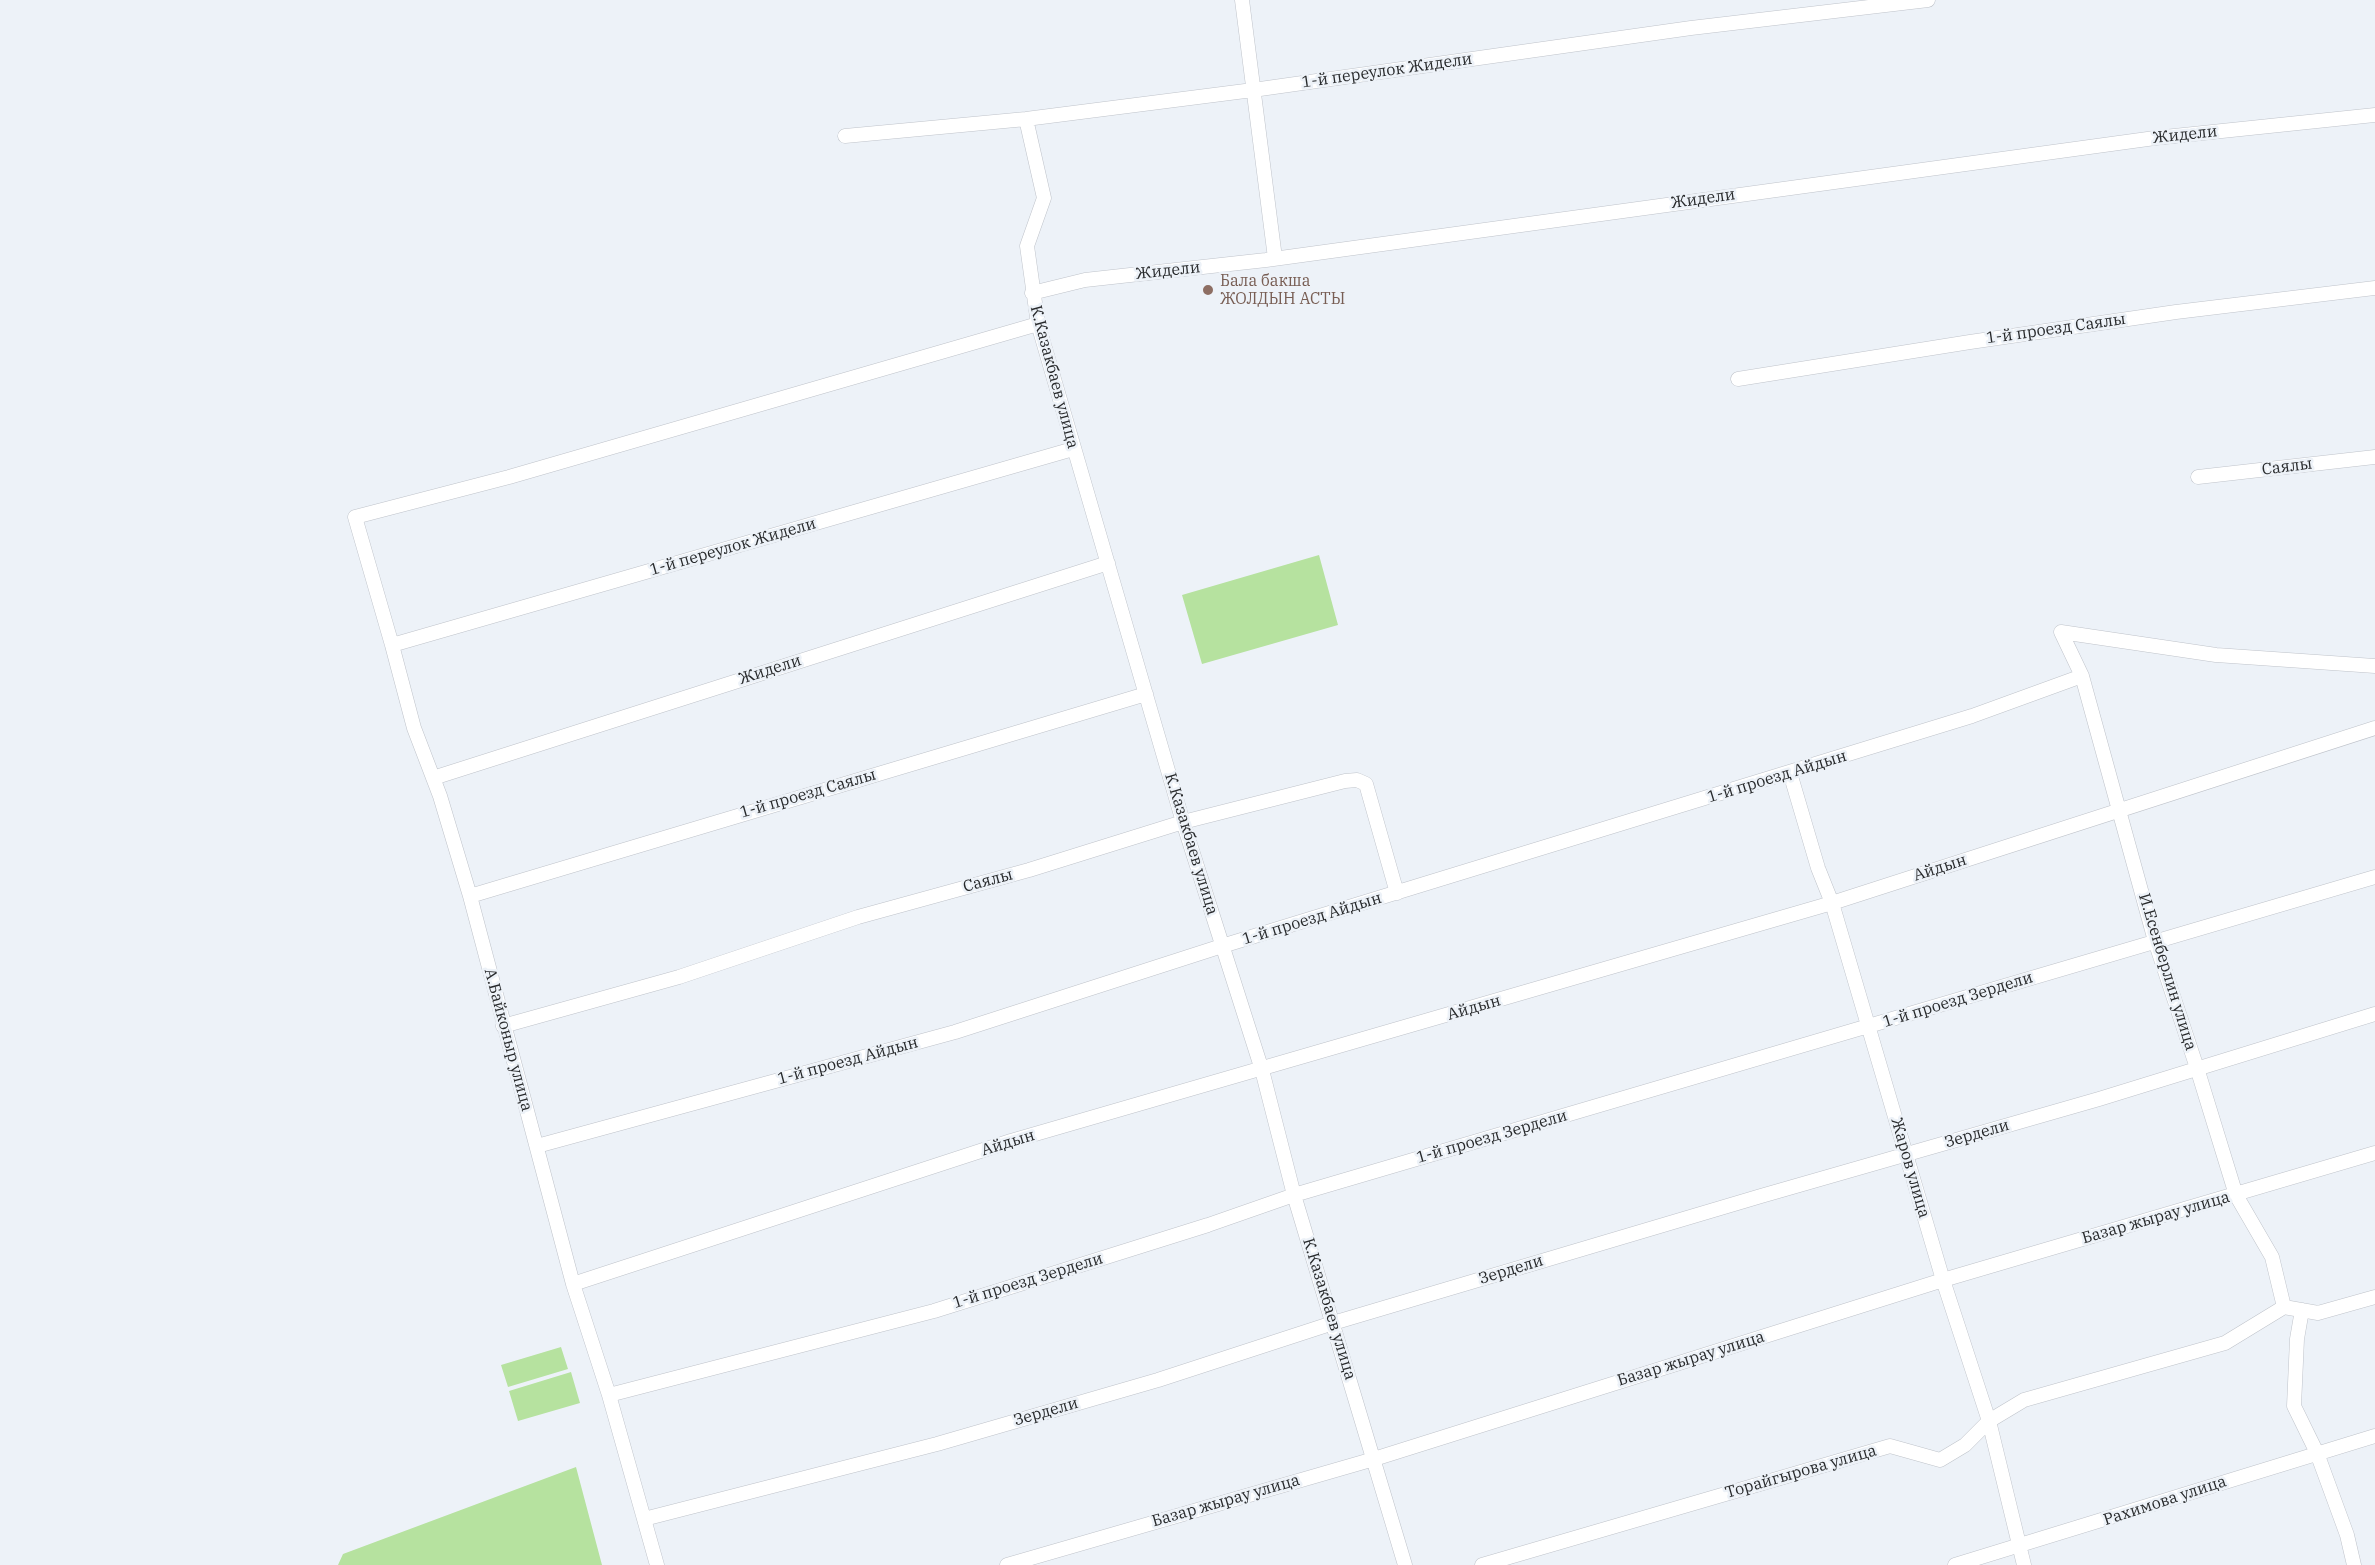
<!DOCTYPE html>
<html>
<head>
<meta charset="utf-8">
<style>
	body { margin:0 }
	canvas { display:block; background:#edf2f8 }
</style>
</head>
<body>
<canvas width="2375" height="1565"></canvas>
<script>
const context = document.querySelector('canvas').getContext('2d');
context.lineJoin = 'round';
function fill(path, color) { context.fillStyle = color; context.fill(path, 'evenodd'); }
const poly = rows => new Path2D(rows.map(r => 'M' + r).join(''));
function trace(path, color, width, dash) { context.strokeStyle = color; context.lineWidth = width; context.lineCap = dash ? 'butt' : 'round'; context.setLineDash(dash || []); context.stroke(path); }
function write(font, color, halo, rows, align = 'center') {
  context.font = font + ' "IBM Plex Serif",serif'; context.lineWidth = 5; context.setLineDash([]); context.textBaseline = 'middle'; context.strokeStyle = halo; context.fillStyle = color; for (const [text, x, y, turn = 0] of rows) {
    context.save(); context.translate(x, y); context.rotate((+turn || 0) * Math.PI / 180); context.textAlign = isNaN(turn) ? turn : align; if (halo) context.strokeText(text, 0, 0); context.fillText(text, 0, 0); context.restore();
  }
}
fill(poly([
	[1319,555,1338,625,1202,664,1182,595],
	[561,1347,568,1369,508,1387,501,1365],
	[571,1372,580,1403,518,1421,509,1391],
	[576,1467,602,1565,338,1565,343,1554]
]), '#b6e29f');
const street = poly([
	[1242,0,1275,258],
	[1026,119,1044,198,1027,246,1038,324,1183,822,1262,1070,1294,1195,1405,1565],
	[845,136,1026,119,1253,90,1691,28,1928,0],
	[1032,293,1085,280,1266,260,2155,138,2375,115],
	[1738,379,1970,342,2176,312,2375,288],
	[2198,477,2375,457],
	[2061,632,2082,676,2155,941,2197,1068,2236,1195,2272,1257,2284,1307],
	[2061,632,2216,655,2375,666],
	[392,645,1073,449],
	[1790,773,1818,868,1832,903,1943,1280,1989,1421,2024,1565],
	[433,778,1108,563],
	[470,896,1146,694],
	[503,1026,679,977,858,917,1029,870,1183,822,1345,781,1357,780,1366,784,1397,893],
	[537,1146,955,1032,1222,946,1972,716,2082,676],
	[573,1284,1011,1141,1832,903,2375,728],
	[2302,1310,2297,1339,2294,1406,2317,1453,2347,1535,2354,1565],
	[609,1395,934,1311,1208,1225,1294,1195,2375,877],
	[644,1519,937,1444,1158,1380,1333,1323,1761,1196,2099,1099,2375,1014],
	[657,1565,609,1395,573,1284,470,896,440,796,414,728,392,645,355,517,509,477,1038,324],
	[1007,1565,1374,1459,1943,1280,2375,1153],
	[1482,1565,1890,1446,1940,1460,1965,1445,1989,1421,2024,1400,2225,1343,2284,1307,2318,1313,2375,1297],
	[1955,1565,2375,1436]
]);
trace(street, '#bfc3ca', 15);
trace(street, '#fff', 14);
for (const [x, y, r, color] of [
	[1208,290,6,"#8d6e63"]
]) { const dot = new Path2D(); dot.arc(x, y, r, 0, 2 * Math.PI); context.fillStyle = color; context.fill(dot); trace(dot, '#edf2f8', 2); }
write('16px', '#27292b', '#edf2f8', [
	["1-й переулок Жидели",1387,71,-8],
	["Жидели",2185,135,-6],
	["Жидели",1703,199,-8],
	["Жидели",1168,271,-6],
	["1-й проезд Саялы",2056,329,-8],
	["К.Казакбаев улица",1054,377,75],
	["Саялы",2287,467,-7],
	["1-й переулок Жидели",733,547,-16],
	["Жидели",770,670,-18],
	["1-й проезд Айдын",1777,777,-17],
	["1-й проезд Саялы",808,794,-16],
	["К.Казакбаев улица",1191,844,73],
	["Айдын",1940,868,-18],
	["Саялы",988,881,-15],
	["1-й проезд Айдын",1312,919,-17],
	["И.Есенберлин улица",2167,972,73],
	["1-й проезд Зердели",1958,1000,-17],
	["Айдын",1474,1008,-16],
	["А.Байконыр улица",508,1040,75],
	["1-й проезд Айдын",848,1061,-15],
	["Зердели",1977,1134,-16],
	["1-й проезд Зердели",1492,1137,-16],
	["Айдын",1008,1143,-17],
	["Жаров улица",1910,1168,74],
	["Базар жырау улица",2156,1218,-16],
	["Зердели",1511,1270,-17],
	["1-й проезд Зердели",1028,1281,-17],
	["К.Казакбаев улица",1329,1309,73],
	["Базар жырау улица",1691,1359,-17],
	["Зердели",1046,1412,-16],
	["Торайгырова улица",1801,1472,-16],
	["Базар жырау улица",1226,1501,-16],
	["Рахимова улица",2165,1501,-18]
]);
write('16px', '#785e54', '#edf2f8', [
	["Бала бакша",1220,281],
	["ЖОЛДЫН АСТЫ",1220,299]
], 'left');
</script>
</body>
</html>
